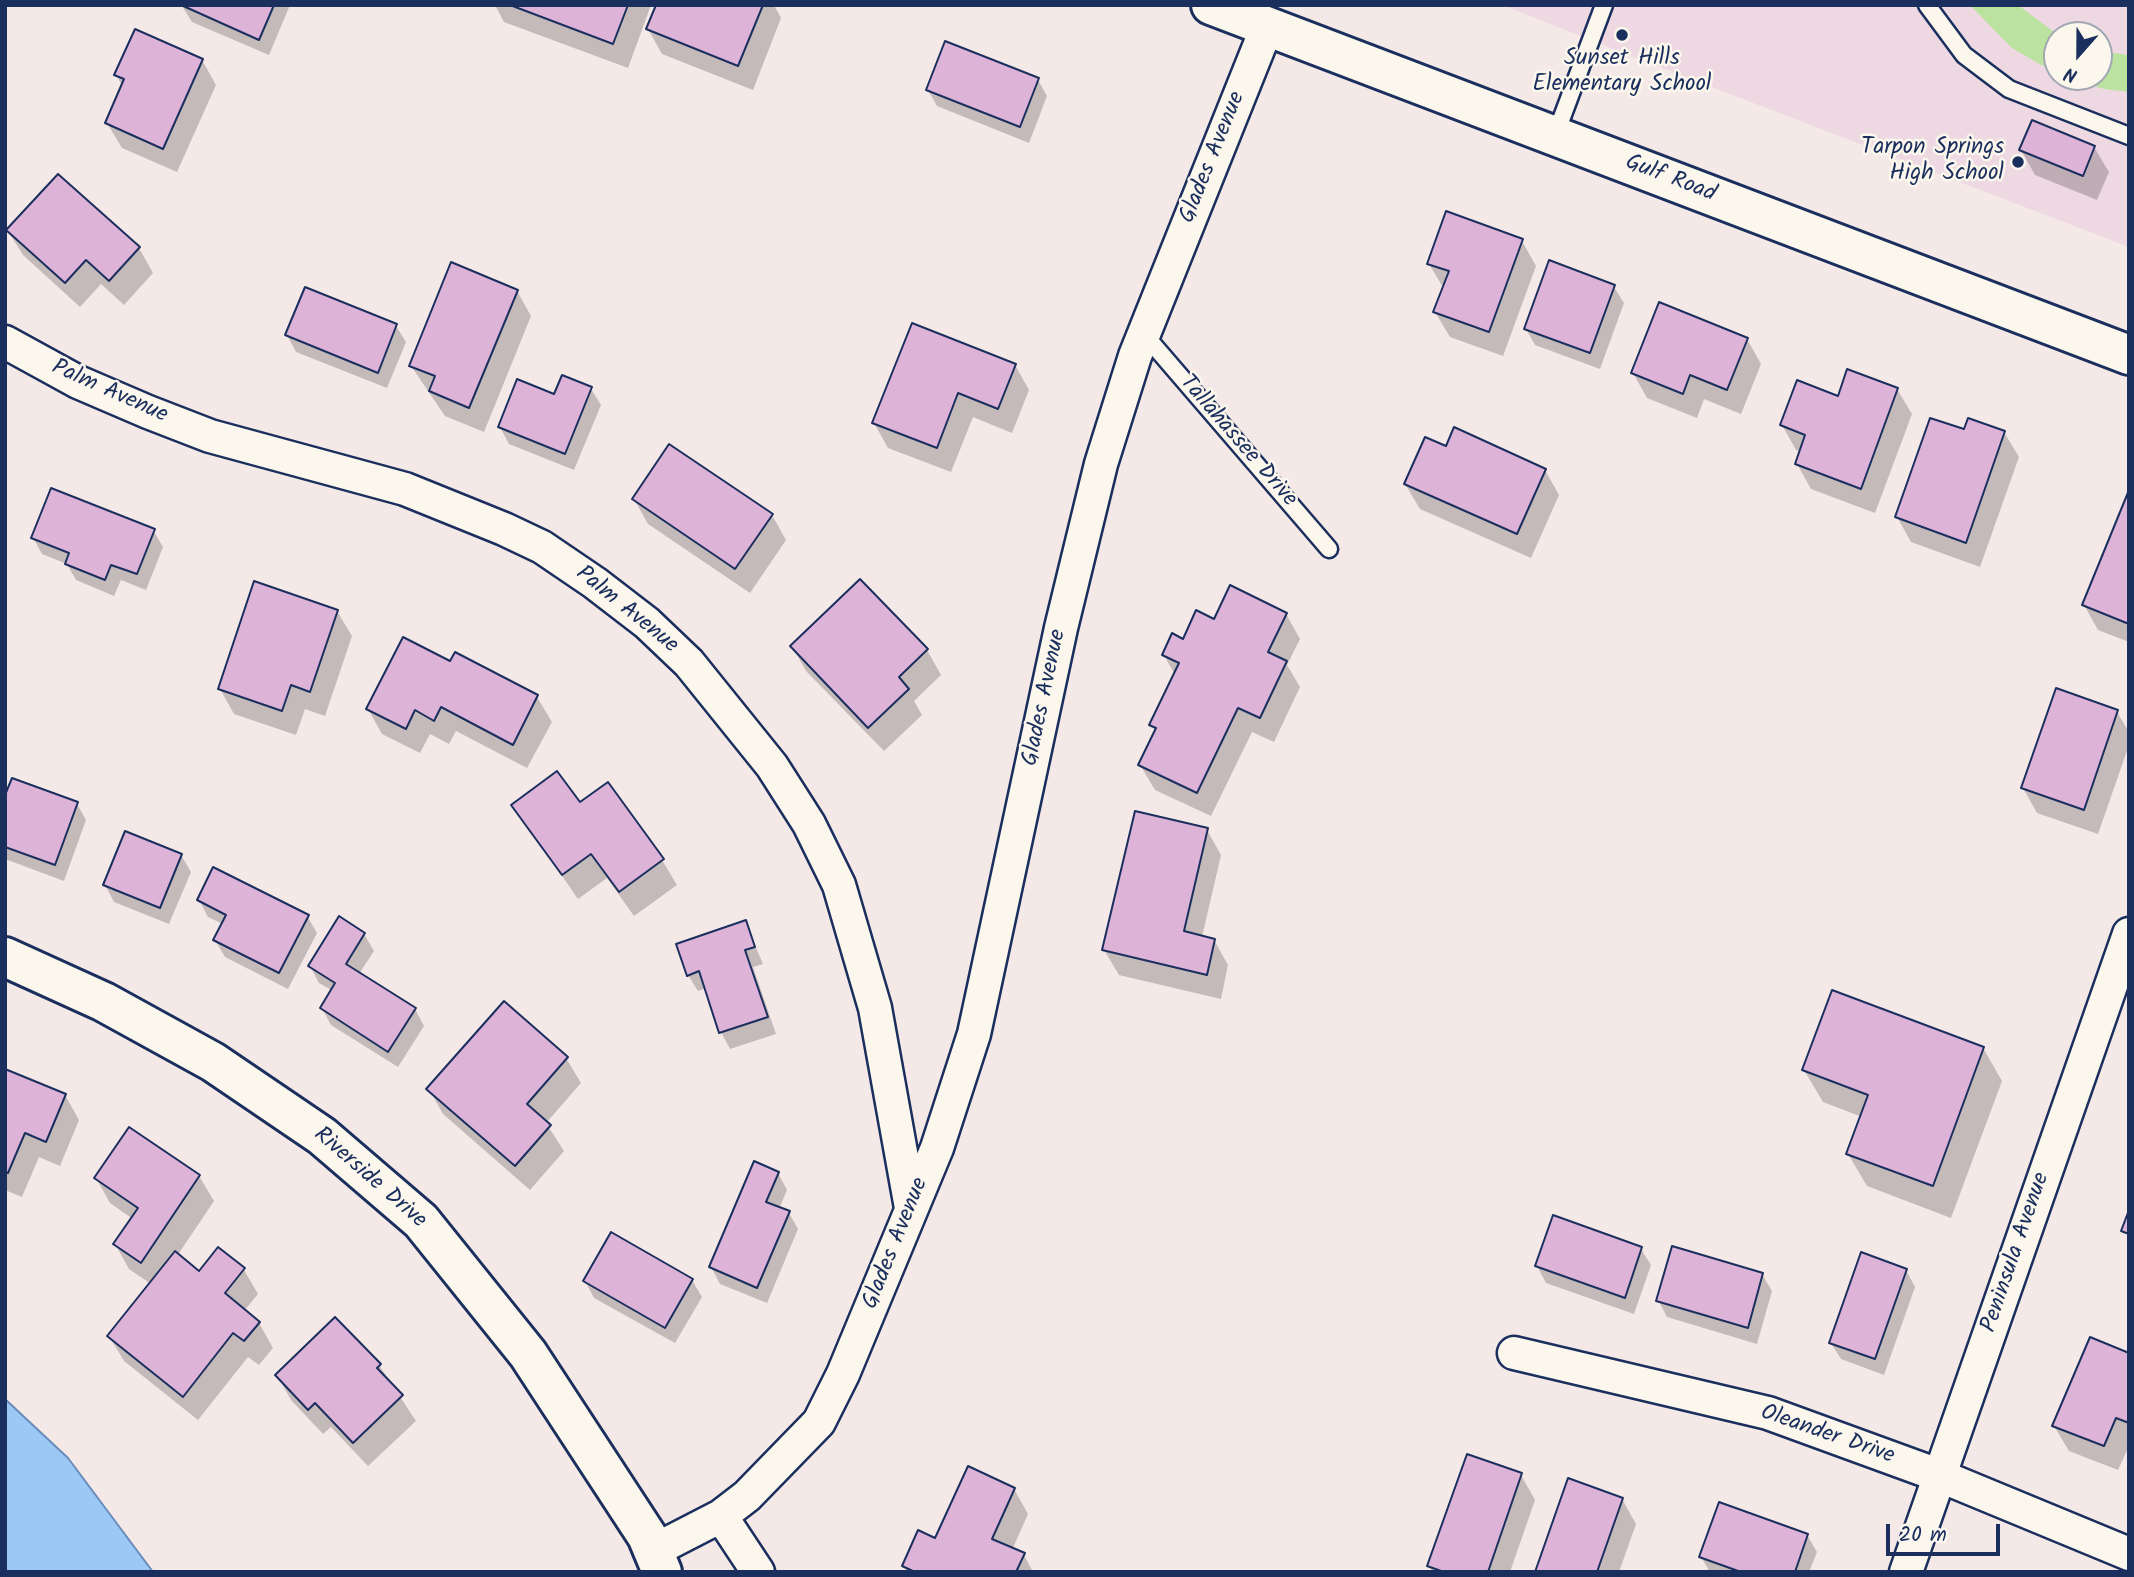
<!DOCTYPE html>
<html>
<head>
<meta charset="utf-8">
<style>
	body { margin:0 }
	#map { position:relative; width:2134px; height:1577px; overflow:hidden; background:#f5e9e8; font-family:Kalam,sans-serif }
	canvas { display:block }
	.frame { position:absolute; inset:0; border:7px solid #1b2f5e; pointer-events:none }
	.north { position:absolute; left:2043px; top:21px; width:70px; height:70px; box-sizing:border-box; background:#fbf7ec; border:2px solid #a1a7b3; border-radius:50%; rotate:201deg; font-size:19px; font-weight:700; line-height:28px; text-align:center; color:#1b2f5e }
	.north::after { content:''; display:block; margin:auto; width:24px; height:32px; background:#1b2f5e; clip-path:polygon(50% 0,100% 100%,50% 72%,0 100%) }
	.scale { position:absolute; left:1886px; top:1524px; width:114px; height:32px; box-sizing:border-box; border:4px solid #1b2f5e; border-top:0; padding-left:9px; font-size:21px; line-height:24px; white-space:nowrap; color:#1b2f5e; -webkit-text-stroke:5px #fbf7ec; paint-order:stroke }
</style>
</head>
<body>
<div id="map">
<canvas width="2134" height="1577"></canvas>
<div class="frame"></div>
<div class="north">N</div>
<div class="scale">20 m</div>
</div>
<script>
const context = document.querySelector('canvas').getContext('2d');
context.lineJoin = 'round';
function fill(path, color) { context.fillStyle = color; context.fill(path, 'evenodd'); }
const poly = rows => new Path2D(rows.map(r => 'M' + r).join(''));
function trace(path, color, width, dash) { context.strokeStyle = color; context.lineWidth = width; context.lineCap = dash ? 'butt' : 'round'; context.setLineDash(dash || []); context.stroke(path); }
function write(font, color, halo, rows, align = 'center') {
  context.font = font + ' Kalam,sans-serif'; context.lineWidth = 5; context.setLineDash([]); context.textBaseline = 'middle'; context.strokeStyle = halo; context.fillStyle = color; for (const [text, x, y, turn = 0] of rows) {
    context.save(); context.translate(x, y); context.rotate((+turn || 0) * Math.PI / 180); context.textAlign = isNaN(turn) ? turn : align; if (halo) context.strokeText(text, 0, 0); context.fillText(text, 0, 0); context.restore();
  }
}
fill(poly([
	[1502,5,2129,5,2129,247,1654,65],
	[2057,35,2099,35,2099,77,2057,77]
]), '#eed9e3');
fill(poly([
	[1970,5,2018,5,2058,35,2057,74,2012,48],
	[2099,51,2129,55,2129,92,2104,89,2064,77,2099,77]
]), '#bbe39f');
const water = poly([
	[5,1399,68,1458,153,1572,5,1572,5,1399]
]);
fill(water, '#9cc8f6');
trace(water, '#688bb9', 2);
fill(poly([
	[290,5,269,55,192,22,182,6],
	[495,5,651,5,628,68,504,22],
	[658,5,774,5,781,18,753,90,662,54,648,29],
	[202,60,216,85,177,172,122,148,107,123,123,87,116,75],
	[1038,80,1047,96,1029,143,937,106,928,90],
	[2094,147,2109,172,2097,200,2035,175,2021,150],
	[8,231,139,248,153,273,124,305,101,284,80,307,23,255],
	[1522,241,1536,266,1503,356,1450,337,1435,312,1444,289,1429,264],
	[1614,287,1624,303,1600,369,1535,345,1526,329],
	[517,291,531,316,484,432,445,416,411,366],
	[396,326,406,342,387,388,296,352,287,335],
	[1747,339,1761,364,1741,414,1704,399,1697,418,1647,398,1633,373],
	[1015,365,1029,390,1012,433,973,417,951,472,888,448,874,423],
	[591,389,601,405,574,470,509,444,500,427],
	[1897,389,1912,414,1875,513,1811,489,1797,464,1801,452,1796,450,1782,425],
	[2004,432,2019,457,1980,567,1911,542,1897,517],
	[1447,449,1545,470,1559,495,1531,558,1420,509,1405,484],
	[2129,494,2129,642,2098,630,2084,605],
	[634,499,772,515,786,540,750,593,648,524],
	[153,530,163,547,146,590,121,580,114,596,76,580,67,564,42,554,33,538],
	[860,582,927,650,941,675,914,701,922,715,884,751,806,671,792,646],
	[337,611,352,636,325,716,305,709,296,735,234,714,220,689],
	[1286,614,1300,639,1287,665,1300,687,1274,742,1252,732,1211,816,1155,790,1140,765,1156,732,1151,725,1175,675,1164,655,1215,621],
	[451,664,537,697,552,722,527,768,456,731,449,744,430,734,420,753,382,734,368,709],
	[2117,712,2129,732,2129,745,2098,834,2037,813,2023,788],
	[5,800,77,804,86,820,64,881,5,859],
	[513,805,579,805,662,860,677,885,634,916,607,878,578,899],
	[1207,830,1221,855,1202,937,1214,940,1228,965,1221,999,1119,975,1104,950],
	[181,855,191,872,169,924,114,902,105,885],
	[199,900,307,916,317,933,288,989,225,957,215,940,223,924,208,917],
	[745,922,763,964,753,967,776,1034,730,1049,721,1032,706,988,698,991,688,975],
	[364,934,374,951,359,974,415,1009,424,1026,398,1067,331,1025,322,1008,333,991,319,983,310,966],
	[1983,1048,2002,1081,1951,1218,1867,1186,1848,1154,1862,1117,1823,1102,1804,1070],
	[566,1058,581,1083,546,1123,564,1151,530,1190,443,1114,429,1089],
	[5,1071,65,1095,79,1120,60,1166,39,1157,22,1197,5,1190],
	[778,1173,787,1190,779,1209,789,1213,798,1229,767,1303,720,1284,711,1267],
	[199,1176,214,1201,177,1256,199,1273,244,1270,258,1294,244,1311,259,1323,273,1348,259,1365,248,1357,198,1420,124,1361,109,1336,151,1284,129,1269,115,1244,133,1219,110,1203,96,1178],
	[1641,1249,1651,1265,1634,1314,1546,1283,1537,1266],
	[1906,1270,1915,1287,1884,1375,1841,1359,1831,1343],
	[1762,1274,1772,1291,1757,1344,1667,1317,1658,1300],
	[692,1280,702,1297,675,1343,594,1298,585,1281],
	[2129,1355,2129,1446,2118,1470,2069,1451,2054,1426],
	[379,1365,416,1421,368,1466,331,1427,323,1434,291,1400,277,1375],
	[1521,1475,1535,1500,1510,1572,1433,1572,1429,1566],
	[1014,1489,1028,1514,1012,1550,1024,1555,1033,1572,907,1572,904,1566,936,1540],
	[1622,1499,1636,1524,1619,1572,1537,1572],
	[1807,1535,1817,1552,1809,1572,1710,1572,1701,1557]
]), '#0003');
const building = poly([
	[181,5,274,5,259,40,181,5],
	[510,5,628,5,613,44,510,5],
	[656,5,763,5,738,66,646,29,656,5],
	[135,29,203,59,163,149,105,123,124,79,114,75,135,29],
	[945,41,1039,78,1020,127,926,90,945,41],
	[2032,120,2095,146,2083,176,2019,150,2032,120],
	[58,174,140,247,109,281,86,260,65,283,6,230,58,174],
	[1446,211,1523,239,1489,332,1433,312,1449,271,1427,264,1446,211],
	[1549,260,1615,285,1590,353,1524,329,1549,260],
	[451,262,518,290,469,408,429,391,435,376,409,366,451,262],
	[305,287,397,324,378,373,285,335,305,287],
	[1659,302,1748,338,1727,390,1690,375,1683,394,1631,373,1659,302],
	[912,323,1016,364,998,409,958,393,937,448,872,423,912,323],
	[1847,369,1898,388,1861,489,1795,464,1805,435,1780,425,1797,380,1838,396,1847,369],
	[562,375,592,387,565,454,498,427,517,379,554,394,562,375],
	[1930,418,1964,429,1968,418,2005,431,1966,543,1895,517,1930,418],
	[1454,427,1546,469,1517,534,1404,484,1425,437,1446,446,1454,427],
	[669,444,773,514,735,569,632,499,669,444],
	[51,488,155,529,137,574,111,565,105,580,65,564,69,553,31,538,51,488],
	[2129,490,2129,624,2082,605,2129,490],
	[860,579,928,649,899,677,909,689,868,728,790,646,860,579],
	[254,581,338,610,310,692,291,685,282,711,218,689,254,581],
	[1230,585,1287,613,1268,652,1287,661,1260,718,1238,708,1197,793,1138,765,1156,728,1149,725,1179,663,1162,655,1172,633,1183,639,1196,610,1214,619,1230,585],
	[403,637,450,661,455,652,538,695,513,745,441,707,434,721,415,710,406,729,366,709,403,637],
	[2056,688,2118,710,2084,810,2021,788,2056,688],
	[557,771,580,802,608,782,664,859,619,892,591,854,562,875,511,805,557,771],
	[12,778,78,802,55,865,5,847,5,795,12,778],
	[1135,811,1208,828,1184,931,1215,939,1207,975,1102,950,1135,811],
	[125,831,182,854,160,908,103,885,125,831],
	[213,867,309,915,279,973,213,940,226,915,197,900,213,867],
	[339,916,365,933,346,964,416,1008,388,1052,320,1008,335,983,308,966,339,916],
	[746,920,755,947,745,950,768,1017,719,1033,699,971,687,976,676,944,746,920],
	[1832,990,1984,1047,1933,1186,1846,1154,1868,1095,1802,1070,1832,990],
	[504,1001,568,1057,527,1104,551,1125,515,1166,426,1089,504,1001],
	[5,1069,66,1094,46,1142,25,1133,8,1173,5,1172,5,1069],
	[129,1127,200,1175,141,1263,113,1244,138,1208,94,1178,129,1127],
	[754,1161,779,1172,766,1202,790,1211,757,1288,709,1267,754,1161],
	[2129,1210,2129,1234,2121,1231,2129,1210],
	[1553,1215,1642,1247,1625,1298,1535,1266,1553,1215],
	[611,1232,693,1279,665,1328,583,1281,611,1232],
	[1672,1246,1763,1273,1748,1328,1656,1301,1672,1246],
	[218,1247,245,1268,225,1293,260,1322,244,1341,233,1333,183,1397,107,1336,175,1251,199,1271,218,1247],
	[1861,1252,1907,1269,1875,1359,1829,1343,1861,1252],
	[335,1317,381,1364,377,1368,403,1395,353,1443,315,1403,308,1410,275,1375,335,1317],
	[2090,1337,2129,1353,2129,1423,2116,1418,2104,1446,2052,1426,2090,1337],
	[1467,1454,1522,1473,1488,1572,1444,1572,1427,1566,1467,1454],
	[968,1466,1015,1488,992,1539,1025,1553,1016,1572,915,1572,902,1566,918,1530,935,1538,968,1466],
	[1568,1478,1623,1498,1597,1572,1535,1572,1568,1478],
	[1719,1502,1808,1534,1795,1572,1741,1572,1699,1557,1719,1502]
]);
fill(building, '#ddb3d8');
trace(building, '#1b2f5e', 2);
const service = poly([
	[1927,5,1964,55,2009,89,2129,136],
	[1555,136,1604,5],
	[1144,334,1329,549]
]);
const minor = poly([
	[5,342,78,382,148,412,210,436,405,489,504,529,542,547,595,583,647,623,689,663,772,766,809,824,839,885,875,1008,911,1208],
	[1514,1353,1768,1413,1938,1475,2129,1554],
	[721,1516,758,1572],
	[655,1550,721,1516,747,1496,819,1422,843,1374,937,1148,974,1034,1061,628,1101,464,1135,356,1267,27],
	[1906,1572,2129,934]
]);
const tertiary = poly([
	[1211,5,2129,355],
	[5,957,104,1002,213,1062,322,1136,421,1221,528,1354,647,1536,662,1572]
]);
trace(service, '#1b2f5e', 21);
trace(minor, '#1b2f5e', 37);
trace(tertiary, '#1b2f5e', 44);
trace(service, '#fbf7ec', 16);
trace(minor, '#fbf7ec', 32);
trace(tertiary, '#fbf7ec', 38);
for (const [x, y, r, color] of [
	[1622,35,7,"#1b2f5e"],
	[2018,162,7,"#1b2f5e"]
]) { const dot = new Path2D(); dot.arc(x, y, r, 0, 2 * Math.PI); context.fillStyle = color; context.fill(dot); trace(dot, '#fbf7ec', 2.5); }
write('23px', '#1b2f5e', '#fbf7ec', [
	["Sunset Hills",1622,60],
	["Elementary School",1622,86],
	["Tarpon Springs",2004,149,"right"],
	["High School",2004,175,"right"]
]);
write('23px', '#1b2f5e', '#fbf7ec', [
	["Glades Avenue",1214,158,-68],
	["Gulf Road",1670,180,21],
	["Palm Avenue",109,393,24],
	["Tallahassee Drive",1237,442,49],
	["Palm Avenue",626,611,39],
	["Glades Avenue",1046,698,-78],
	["Riverside Drive",369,1179,41],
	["Glades Avenue",897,1244,-68],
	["Peninsula Avenue",2017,1253,-71],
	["Oleander Drive",1827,1436,19]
]);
</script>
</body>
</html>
